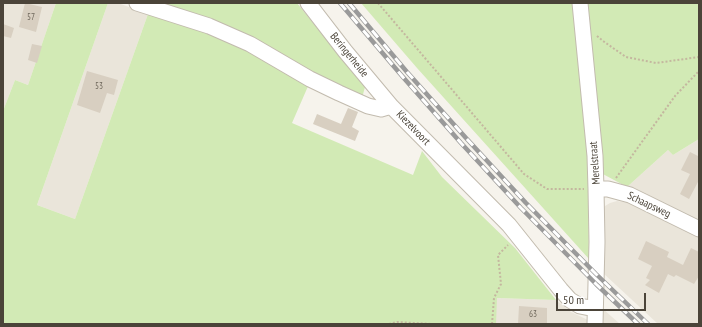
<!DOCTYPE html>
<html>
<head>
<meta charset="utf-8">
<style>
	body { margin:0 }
	#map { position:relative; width:702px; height:327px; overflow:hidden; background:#f6f3ec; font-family:"PT Sans Narrow",sans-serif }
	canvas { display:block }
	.frame { position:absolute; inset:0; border:4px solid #4b4439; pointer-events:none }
	.scale { position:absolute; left:556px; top:293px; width:90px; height:18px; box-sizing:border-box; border:2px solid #4b4439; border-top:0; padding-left:5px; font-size:12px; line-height:14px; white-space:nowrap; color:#4b4439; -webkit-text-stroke:3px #fff; paint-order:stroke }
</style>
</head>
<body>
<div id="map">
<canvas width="702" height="327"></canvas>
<div class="frame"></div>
<div class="scale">50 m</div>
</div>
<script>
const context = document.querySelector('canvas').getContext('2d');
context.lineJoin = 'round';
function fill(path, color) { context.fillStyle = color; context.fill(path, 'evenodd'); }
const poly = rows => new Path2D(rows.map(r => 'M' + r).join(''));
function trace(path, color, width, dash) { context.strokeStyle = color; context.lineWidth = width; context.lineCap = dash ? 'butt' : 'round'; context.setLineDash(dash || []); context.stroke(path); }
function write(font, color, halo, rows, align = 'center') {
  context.font = font + ' "PT Sans Narrow",sans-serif'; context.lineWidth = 3; context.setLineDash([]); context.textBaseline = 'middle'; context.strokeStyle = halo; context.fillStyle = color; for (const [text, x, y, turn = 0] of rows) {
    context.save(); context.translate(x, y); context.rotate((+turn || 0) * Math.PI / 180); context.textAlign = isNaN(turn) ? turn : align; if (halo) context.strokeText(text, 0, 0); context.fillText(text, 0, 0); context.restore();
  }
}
fill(poly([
	[3,3,56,3,28,85,15,80,3,111],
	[108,3,118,3,148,14,75,219,37,205],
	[699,139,699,222,627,187,668,150,673,155],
	[617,201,635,204,699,235,699,324,658,324,603,273,602,211,605,206,610,203],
	[496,298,556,300,571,312,588,320,588,324,496,324],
	[603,309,620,324,602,324]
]), '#eae5da');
fill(poly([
	[56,3,108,3,37,205,75,219,148,14,207,30,248,48,309,84,292,123,413,175,422,151,442,177,515,248,556,300,497,298,496,324,3,324,3,111,15,80,28,85],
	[153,3,297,3,365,87,362,98],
	[361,3,699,3,699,139,673,155,668,150,627,187,601,173,588,172,589,259,417,68]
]), '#d2eab5');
fill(poly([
	[25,3,42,7,36,32,19,27],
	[3,24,14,28,11,38,3,36],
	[32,44,42,46,37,63,28,60],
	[87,71,118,80,114,95,107,93,100,113,77,105],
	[348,108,358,112,352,127,359,131,355,141,313,124,317,114,341,124],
	[690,152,698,156,699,155,699,180,689,199,680,194,690,174,681,170],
	[646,241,669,252,667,257,683,265,691,248,699,252,699,276,694,284,676,275,674,277,668,274,659,293,645,285,650,280,646,278,652,266,638,259],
	[519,306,547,308,547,324,518,324]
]), '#d8cfc1');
const minor = poly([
	[137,3,209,26,250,44,310,79,339,93,368,106,381,109,391,106],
	[308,3,345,51,391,106,509,225,561,290,570,300,580,306,595,309],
	[580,3,595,156,596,189,597,242,595,324],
	[596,189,608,189,630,195,699,229]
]);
trace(minor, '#c2bbae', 17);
trace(poly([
	[378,3,524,174,547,189,584,189],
	[597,36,603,41,626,57,656,63,699,57],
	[616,178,675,96,699,71],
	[389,324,397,322,432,324],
	[492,324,494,298,501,284,498,255,508,245]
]), '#c4b79f', 2, [2, 2]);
trace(minor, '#fff', 15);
const rail = poly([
	[340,3,402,76,461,143,521,208,596,284,638,324],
	[349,3,407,72,466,138,526,203,596,274,648,324]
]);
trace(rail, '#9a9a9a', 4.5);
trace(rail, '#fff', 3, [9]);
write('9px', '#6e675b', null, [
	["57",31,17],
	["53",99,86],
	["63",533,314]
]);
write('11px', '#4b4439', '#fff', [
	["Beringerheide",349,55,51],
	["Kiezelvoort",413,128,46],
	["Merelstraat",595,163,-94],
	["Schaapsweg",649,205,25]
]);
</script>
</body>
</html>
